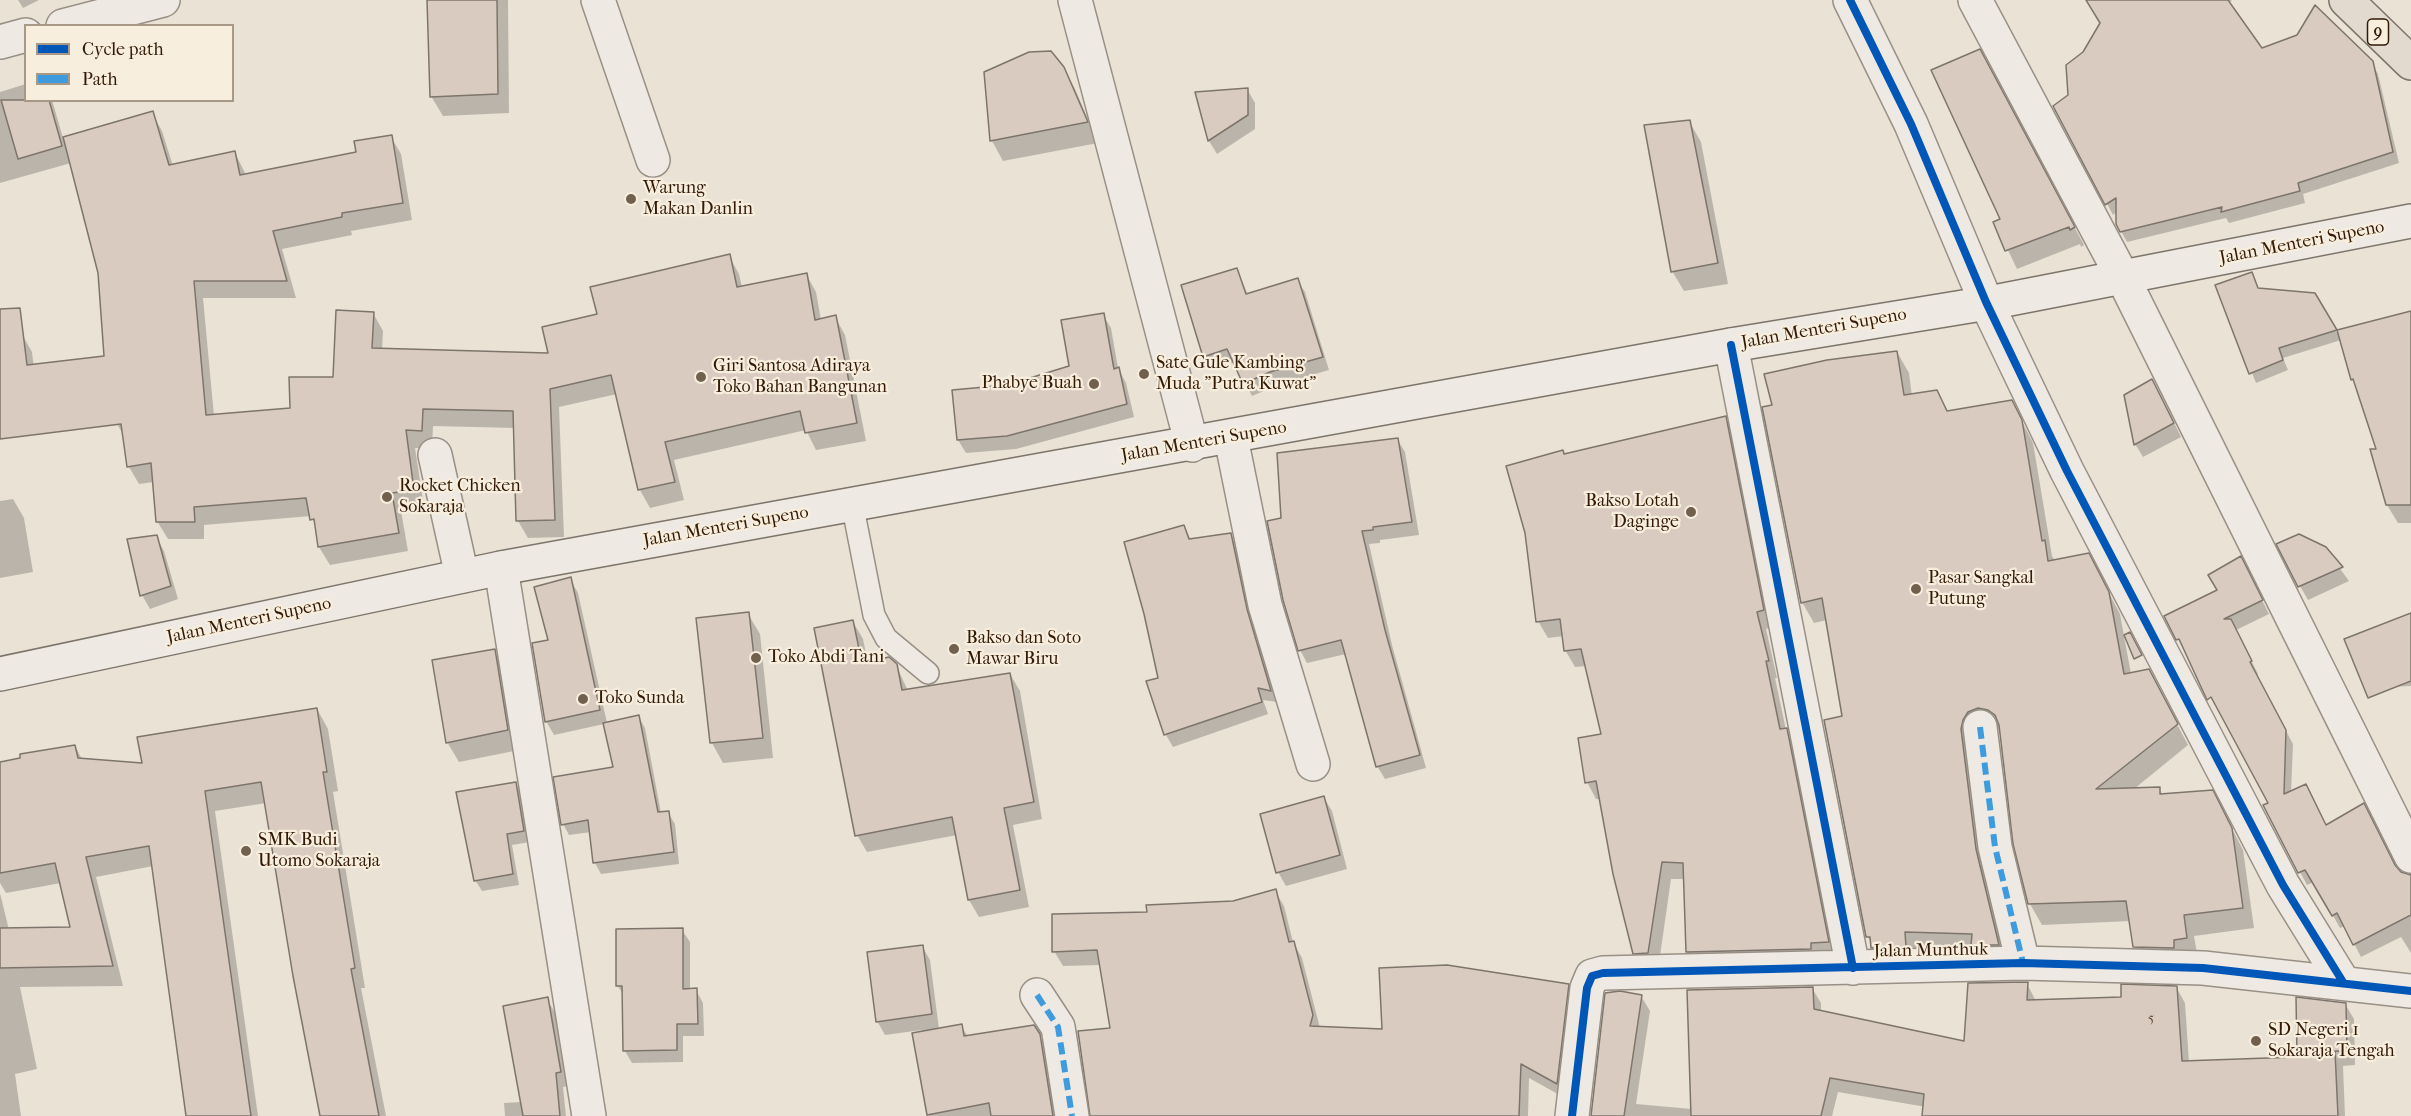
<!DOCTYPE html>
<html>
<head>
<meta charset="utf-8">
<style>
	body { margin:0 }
	#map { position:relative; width:2411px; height:1116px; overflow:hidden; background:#eae2d5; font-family:"IM FELL French Canon",serif }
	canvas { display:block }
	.legend { position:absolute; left:24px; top:24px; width:210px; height:78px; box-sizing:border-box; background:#f7eede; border:2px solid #a89987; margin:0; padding:8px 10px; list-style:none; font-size:18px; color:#321a05 }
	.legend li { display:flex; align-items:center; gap:12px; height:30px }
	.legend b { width:30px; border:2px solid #a89987 }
</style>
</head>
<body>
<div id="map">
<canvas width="2411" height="1116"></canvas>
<ul class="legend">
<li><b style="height:8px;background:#0057b8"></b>Cycle path</li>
<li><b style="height:8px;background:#3e9bdd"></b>Path</li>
</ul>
</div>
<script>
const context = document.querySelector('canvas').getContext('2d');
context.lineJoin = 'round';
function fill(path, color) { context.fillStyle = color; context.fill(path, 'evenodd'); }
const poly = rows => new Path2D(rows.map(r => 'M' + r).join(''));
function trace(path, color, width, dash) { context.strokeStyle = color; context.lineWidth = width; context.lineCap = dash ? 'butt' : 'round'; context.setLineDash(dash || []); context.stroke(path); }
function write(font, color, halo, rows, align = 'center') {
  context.font = font + ' "IM FELL French Canon",serif'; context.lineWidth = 4.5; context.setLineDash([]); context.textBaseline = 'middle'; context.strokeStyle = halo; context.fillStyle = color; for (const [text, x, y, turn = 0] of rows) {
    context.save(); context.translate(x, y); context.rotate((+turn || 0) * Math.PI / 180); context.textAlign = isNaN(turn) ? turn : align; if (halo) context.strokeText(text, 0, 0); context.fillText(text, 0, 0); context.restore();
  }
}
fill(poly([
	[18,0,39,0,23,8],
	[428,0,508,0,509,113,443,116,431,96],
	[2088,0,2232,0,2229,3,2262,50,2371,62,2378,74,2399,163,2303,194,2305,203,2229,223,2226,218,2127,242,2117,224,2117,212,2113,215,2055,106,2070,95,2084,53,2101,23],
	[1063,67,1075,89,1098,143,1003,161,992,141,986,73],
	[1989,68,2084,245,2081,247,2080,244,2017,269,1995,223,2002,220],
	[26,84,26,100,52,100,63,138,152,113,162,131,173,166,235,153,246,175,358,153,391,137,401,154,412,220,351,231,352,235,282,249,296,298,203,298,214,416,291,410,335,378,373,313,383,331,382,350,550,354,599,315,729,256,739,274,742,287,806,274,816,292,821,320,835,317,845,335,866,441,816,450,806,430,674,460,684,500,650,508,640,490,617,394,559,407,564,537,528,538,518,521,515,428,433,426,432,448,415,448,424,507,401,511,408,551,330,565,319,547,317,528,311,516,204,525,204,539,168,539,157,521,154,482,139,484,129,467,124,436,117,424,100,273,71,163,0,183,0,92],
	[1247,89,1255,103,1255,129,1217,154,1209,141,1197,93],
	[1689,121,1701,142,1728,284,1684,291,1672,271],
	[1237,270,1248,295,1297,280,1305,292,1329,370,1278,385,1252,396,1235,362,1212,369,1204,356],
	[2251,273,2259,290,2314,295,2336,332,2411,312,2411,412,2358,389,2352,379,2341,340,2283,358,2288,370,2256,383,2217,286],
	[1103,315,1111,328,1118,368,1126,383,1134,417,1016,449,966,453,958,440,1008,387,1071,367],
	[23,336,32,352,37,393,0,397,0,338],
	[1897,352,1909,373,1912,396,1937,392,1949,413,2012,402,2033,443,2052,556,2055,561,2100,576,2120,614,2131,674,2160,692,2188,745,2134,789,2159,788,2163,796,2224,813,2243,850,2254,928,2194,936,2198,959,2147,968,2135,947,2131,921,2042,925,2030,904,2001,730,1991,729,2010,965,1884,968,1868,937,1843,717,1827,620,1814,623,1802,602,1774,406],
	[2160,394,2181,437,2143,457,2135,444],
	[1725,417,1735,434,1772,627,1766,629,1777,678,1775,678,1786,730,1796,746,1837,958,1697,969,1687,952,1685,879,1671,879,1658,970,1645,970,1635,953,1600,799,1596,799,1587,782,1603,736,1586,666,1575,667,1565,650,1564,636,1548,638,1538,621,1564,455],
	[1397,439,1405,452,1419,535,1380,540,1380,543,1369,544,1392,645,1426,768,1385,779,1377,766,1346,654,1307,663,1300,650,1282,520],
	[2411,439,2411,523,2398,523,2387,505],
	[13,499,24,518,33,572,0,578,0,501],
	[1184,526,1191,540,1230,535,1238,547,1253,622,1277,702,1263,700,1268,714,1173,747,1166,735,1148,682,1160,679],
	[156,537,164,551,178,599,150,609,142,595],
	[2325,548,2349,581,2308,600,2300,586],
	[2247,571,2269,614,2236,630,2258,674,2256,675,2293,744,2291,793,2326,827,2400,873,2411,875,2411,953,2401,937,2361,957,2345,926,2340,928,2314,882,2307,885,2265,806,2270,803,2178,639,2218,591],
	[570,579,578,593,607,723,638,716,645,728,661,813,668,813,675,824,679,864,601,874,595,863,591,832,569,835,563,824,614,769,604,724,554,735,546,721,549,641],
	[748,614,760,634,773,758,723,763,712,743,698,619],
	[2411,614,2411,686,2368,688],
	[853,622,863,639,868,663,896,665,908,691,1010,674,1020,691,1042,819,1013,825,1029,907,979,917,969,900,957,835,867,852,857,835],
	[494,651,506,671,519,750,459,762,447,742],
	[317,709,328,729,338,791,333,792,365,988,361,988,386,1116,321,1116,266,803,215,811,258,1116,187,1116,153,866,96,877,123,986,20,987,37,1069,15,1074,21,1116,0,1116,0,893,9,930,72,929,61,883,6,893,0,883,0,764,75,746,82,759,143,765],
	[516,784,522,795,530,842,512,845,519,885,482,891,475,880],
	[1324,798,1332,811,1347,869,1286,886,1278,872],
	[1275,891,1284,906,1293,942,1302,958,1320,1028,1384,1030,1568,985,1577,1000,1565,1098,1529,1078,1528,1116,1092,1116,1112,1029,1101,965,1063,966,1054,951,1148,914,1233,902],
	[682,930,690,942,690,990,696,990,703,1003,704,1036,683,1036,683,1062,632,1063,625,1051,624,996,618,986],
	[922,946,930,960,939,1029,961,1025,968,1037,1039,1035,1048,1051,1058,1116,929,1116,922,1030,885,1035,877,1021],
	[2027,984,2036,1001,2123,999,2176,987,2185,1003,2189,1062,2299,1059,2345,1004,2354,1019,2355,1065,2343,1066,2345,1116,1979,1116,1838,1092,1832,1116,1601,1116,1641,996,1650,1011,1636,1104,1692,1109,1812,988,1821,1003,1821,1012,1966,1042],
	[547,999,555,1013,568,1086,563,1087,566,1116,505,1116,504,1103,522,1102]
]), '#0003');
const building = poly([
	[427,0,497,0,498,94,430,97,427,0],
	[2086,0,2228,0,2262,48,2297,35,2315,5,2373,61,2393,152,2298,183,2300,191,2221,212,2222,207,2120,232,2116,224,2116,198,2105,205,2053,106,2068,95,2066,65,2083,52,2100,23,2086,0],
	[1980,49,2075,227,2070,230,2069,227,2005,251,1993,222,2000,219,1931,70,1980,49],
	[1051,51,1064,67,1088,122,990,141,984,72,1029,52,1051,51],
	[1248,88,1248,115,1208,141,1195,92,1248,88],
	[1,100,49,100,62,146,18,159,1,100],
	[153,111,169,165,235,151,240,175,356,152,354,141,392,135,403,203,342,213,342,217,273,231,287,281,194,281,206,415,290,408,289,377,333,377,336,310,374,312,372,348,548,353,542,327,597,314,590,287,730,254,737,287,807,273,815,320,836,315,857,423,805,433,800,411,665,442,675,482,638,490,611,375,550,389,555,520,516,521,513,411,423,409,422,431,406,430,414,490,392,493,399,533,318,547,314,519,310,520,306,498,194,507,195,522,156,522,151,463,127,467,121,424,0,439,0,309,20,308,27,365,104,356,98,273,63,137,153,111],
	[1690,120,1718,263,1671,272,1644,125,1690,120],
	[1237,268,1246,294,1298,278,1323,357,1270,372,1243,384,1227,349,1203,357,1181,285,1237,268],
	[2252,272,2258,288,2315,293,2337,330,2279,348,2283,360,2249,374,2215,285,2252,272],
	[2411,311,2411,505,2386,505,2370,449,2376,449,2353,379,2351,380,2337,330,2411,311],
	[1104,313,1114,369,1119,367,1127,404,1007,436,957,440,952,390,1007,385,1069,366,1061,320,1104,313],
	[1897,351,1904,395,1937,390,1947,411,2012,400,2022,420,2042,541,2045,540,2048,561,2089,553,2109,592,2124,674,2149,669,2178,724,2096,789,2160,787,2160,794,2213,790,2232,828,2243,908,2184,915,2187,938,2174,940,2174,948,2133,947,2126,901,2028,904,2013,844,1999,725,1995,715,1988,710,1978,708,1968,712,1963,720,1961,729,1976,849,1999,945,1971,945,1972,934,1905,932,1906,947,1871,948,1870,937,1866,937,1824,720,1842,716,1822,598,1801,603,1762,407,1772,405,1764,374,1827,360,1897,351],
	[2152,379,2174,423,2134,445,2124,395,2152,379],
	[1726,416,1764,610,1757,612,1769,661,1766,661,1780,729,1787,728,1829,942,1811,943,1811,949,1686,952,1683,863,1662,862,1648,953,1633,954,1613,874,1596,781,1585,783,1578,738,1601,734,1581,649,1564,651,1560,619,1536,622,1525,533,1506,466,1563,450,1564,454,1726,416],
	[1398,438,1412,522,1373,527,1373,530,1362,531,1385,630,1420,755,1376,767,1341,640,1298,651,1283,600,1267,521,1281,518,1277,453,1398,438],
	[1184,525,1189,539,1231,533,1247,609,1271,691,1258,688,1262,702,1164,735,1146,681,1158,678,1144,614,1124,542,1184,525],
	[2299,534,2326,547,2343,567,2298,587,2276,544,2299,534],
	[157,535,171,586,140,596,127,539,157,535],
	[2241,556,2263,600,2224,619,2231,619,2252,661,2250,662,2286,730,2284,794,2306,784,2326,825,2364,803,2395,865,2401,872,2411,875,2411,915,2353,945,2337,913,2332,916,2305,870,2298,873,2263,805,2268,803,2211,697,2207,700,2179,639,2176,640,2164,616,2217,590,2208,575,2241,556],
	[571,577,600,710,545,722,532,643,548,640,534,587,571,577],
	[749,612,763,738,710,743,696,618,749,612],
	[2411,613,2411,681,2368,698,2344,639,2411,613],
	[853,620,862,663,889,657,897,664,902,690,1010,673,1034,802,1004,808,1020,890,968,900,952,817,855,836,814,628,853,620],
	[2130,632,2142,655,2134,659,2124,635,2130,632],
	[495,649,508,730,446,743,432,660,495,649],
	[317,708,327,772,323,772,355,968,351,969,379,1116,320,1116,293,976,261,782,205,791,251,1116,186,1116,149,846,86,857,113,966,0,968,0,928,70,927,55,863,0,873,0,762,20,758,20,754,75,745,78,758,142,763,137,737,317,708],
	[639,715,658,812,669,811,674,852,593,863,588,820,561,825,553,777,613,767,603,723,639,715],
	[516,782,524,831,507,834,513,874,474,881,456,792,516,782],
	[1324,796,1340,855,1276,873,1260,814,1324,796],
	[1276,889,1289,942,1294,941,1313,1015,1310,1026,1382,1029,1379,968,1447,965,1569,984,1557,1084,1521,1064,1519,1116,1090,1116,1078,1031,1110,1028,1097,950,1052,952,1052,914,1147,912,1146,905,1233,901,1276,889],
	[683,928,683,989,697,988,698,1024,677,1024,677,1050,623,1051,622,986,616,986,616,929,683,928],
	[923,945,932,1014,876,1022,867,952,923,945],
	[2028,982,2027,1000,2121,997,2121,984,2177,986,2182,1061,2297,1057,2296,997,2346,1003,2347,1051,2335,1051,2338,1116,1922,1116,1924,1094,1830,1078,1821,1116,1691,1116,1687,990,1813,987,1814,1009,1964,1041,1968,983,2028,982],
	[1620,991,1642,995,1624,1116,1591,1116,1605,993,1620,991],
	[548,997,561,1072,556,1073,560,1116,523,1116,503,1006,548,997],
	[962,1024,964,1036,1034,1025,1040,1034,1053,1116,991,1116,989,1103,927,1115,912,1033,962,1024]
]);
fill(building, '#dacbc1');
trace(building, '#7d756b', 1.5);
const lane = poly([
	[852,503,874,615,886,638,928,673]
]);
const street = poly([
	[598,0,653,160],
	[1075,0,1192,445],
	[1850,0,1911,124,1986,302,2067,471,2283,885,2343,982],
	[1975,0,2123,278,2411,856],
	[63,26,163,0],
	[0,42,26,35],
	[1731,345,1853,968],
	[1231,438,1265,605,1313,764],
	[435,455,462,576],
	[501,568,589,1116],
	[1980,727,1995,847,2023,963],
	[1037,995,1058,1027,1072,1116],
	[1572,1116,1587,988,1592,976,1603,973,2023,963,2203,968,2411,991]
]);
const secondary = poly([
	[0,674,501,568,1731,345,1994,302,2411,221]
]);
const highway = poly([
	[2346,0,2411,63]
]);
trace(lane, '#989086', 24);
trace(street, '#989086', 36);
trace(secondary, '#7d756b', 36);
trace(highway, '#7d756b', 36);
trace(lane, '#eeeae3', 21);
trace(street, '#eeeae3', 33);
trace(secondary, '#eeeae3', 33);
trace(highway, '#e2dace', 33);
trace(poly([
	[1980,727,1995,847,2023,963],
	[1037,995,1058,1027,1072,1116]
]), '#3e9bdd', 6, [12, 6]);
trace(poly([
	[1850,0,1911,124,1986,302,2067,471,2283,885,2343,982],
	[1731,345,1853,968],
	[1572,1116,1587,988,1592,976,1603,973,2023,963,2203,968,2411,991]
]), '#0057b8', 8);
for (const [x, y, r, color] of [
	[631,199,6,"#72604e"],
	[1144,374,6,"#72604e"],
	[701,377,6,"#72604e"],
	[1094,384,6,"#72604e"],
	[387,497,6,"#72604e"],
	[1691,512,6,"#72604e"],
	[1916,589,6,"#72604e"],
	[954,649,6,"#72604e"],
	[756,658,6,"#72604e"],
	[583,699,6,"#72604e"],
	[246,851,6,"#72604e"],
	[2256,1041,6,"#72604e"]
]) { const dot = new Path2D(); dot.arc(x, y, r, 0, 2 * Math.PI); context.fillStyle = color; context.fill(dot); trace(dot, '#f7eede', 2); }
write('15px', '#5c4634', null, [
	["5",2151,1018]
]);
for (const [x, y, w] of [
	[2378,32,21]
]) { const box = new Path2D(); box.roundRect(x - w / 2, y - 13, w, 26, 4.5); context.fillStyle = '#f7eede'; context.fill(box); trace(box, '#321a05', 1.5); }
write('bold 16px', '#321a05', null, [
	["9",2378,32]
]);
write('18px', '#321a05', '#f7eede', [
	["Warung",643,189],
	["Makan Danlin",643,210],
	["Sate Gule Kambing",1156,364],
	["Muda \"Putra Kuwat\"",1156,385],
	["Giri Santosa Adiraya",713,367],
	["Toko Bahan Bangunan",713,388],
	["Phabye Buah",1082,384,"right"],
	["Rocket Chicken",399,487],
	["Sokaraja",399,508],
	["Bakso Lotah",1679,502,"right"],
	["Daginge",1679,523,"right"],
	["Pasar Sangkal",1928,579],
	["Putung",1928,600],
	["Bakso dan Soto",966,639],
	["Mawar Biru",966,660],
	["Toko Abdi Tani",768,658],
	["Toko Sunda",595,699],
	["SMK Budi",258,841],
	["Utomo Sokaraja",258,862],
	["SD Negeri 1",2268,1031],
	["Sokaraja Tengah",2268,1052]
], 'left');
write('18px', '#321a05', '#f7eede', [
	["Jalan Menteri Supeno",2302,243,-11],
	["Jalan Menteri Supeno",1824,329,-10],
	["Jalan Menteri Supeno",1204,442,-10],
	["Jalan Menteri Supeno",726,527,-10],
	["Jalan Menteri Supeno",249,621,-12],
	["Jalan Munthuk",1931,951,-1]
]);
</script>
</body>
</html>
